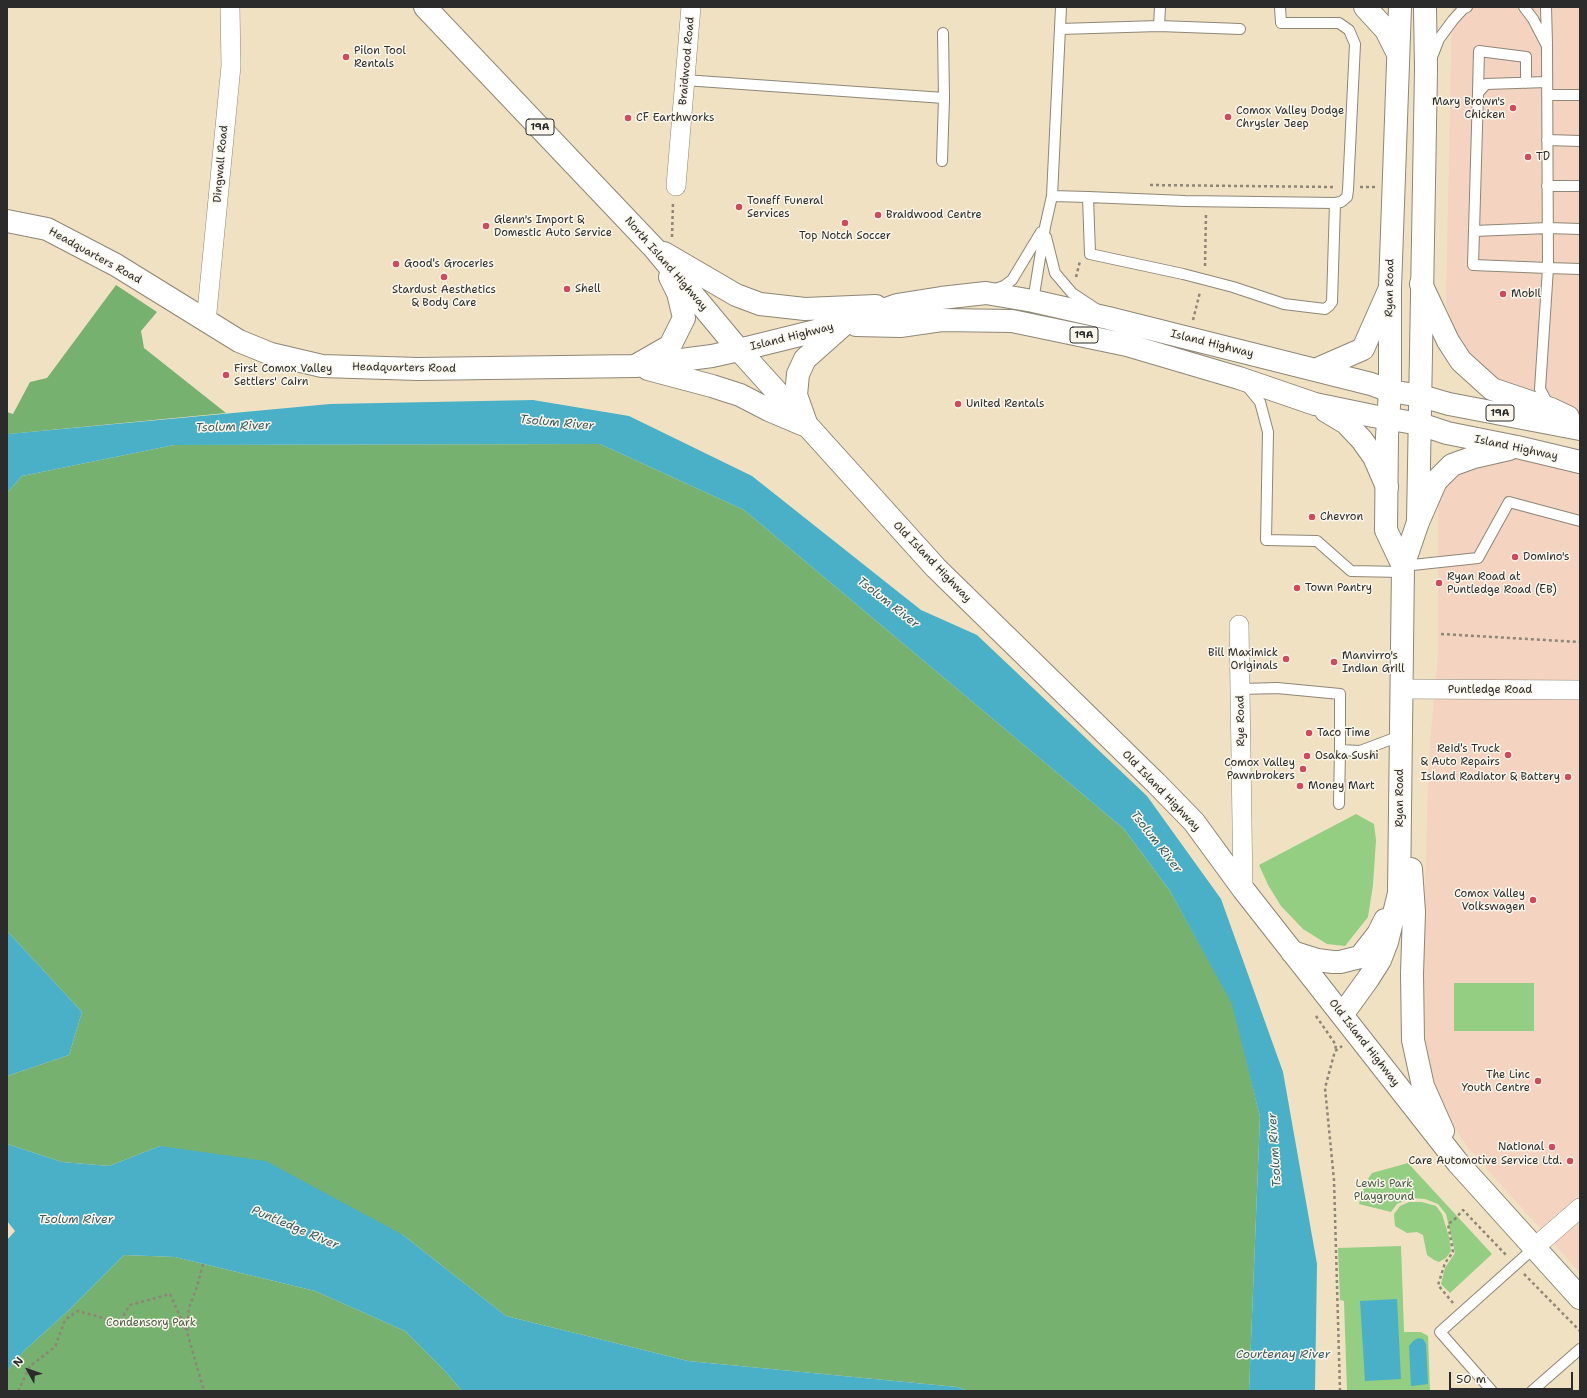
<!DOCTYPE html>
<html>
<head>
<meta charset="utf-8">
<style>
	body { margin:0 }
	#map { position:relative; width:1587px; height:1398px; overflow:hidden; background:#f0e1c2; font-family:"Shantell Sans",sans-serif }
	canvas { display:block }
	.frame { position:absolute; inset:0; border:8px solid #2b2b2b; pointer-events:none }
	.north { position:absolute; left:8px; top:1350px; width:40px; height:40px; -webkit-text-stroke:3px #fbf7ec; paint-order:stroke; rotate:310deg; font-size:11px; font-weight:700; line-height:16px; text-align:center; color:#2b2b2b }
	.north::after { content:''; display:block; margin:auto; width:14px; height:18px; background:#2b2b2b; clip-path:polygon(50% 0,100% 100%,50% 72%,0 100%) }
	.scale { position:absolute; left:1449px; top:1372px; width:124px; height:18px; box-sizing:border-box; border:2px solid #2b2b2b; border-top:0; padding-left:5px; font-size:12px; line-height:14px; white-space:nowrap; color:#2b2b2b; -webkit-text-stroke:3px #fbf7ec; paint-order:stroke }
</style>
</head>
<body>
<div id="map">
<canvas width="1587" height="1398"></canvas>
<div class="frame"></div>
<div class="north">N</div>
<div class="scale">50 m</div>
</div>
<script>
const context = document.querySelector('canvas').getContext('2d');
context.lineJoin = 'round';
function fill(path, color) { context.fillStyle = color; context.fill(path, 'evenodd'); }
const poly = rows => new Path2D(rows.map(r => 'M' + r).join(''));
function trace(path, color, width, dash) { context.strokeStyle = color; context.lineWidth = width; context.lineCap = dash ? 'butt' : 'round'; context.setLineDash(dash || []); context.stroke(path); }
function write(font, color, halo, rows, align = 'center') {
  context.font = font + ' "Shantell Sans",sans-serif'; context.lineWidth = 3; context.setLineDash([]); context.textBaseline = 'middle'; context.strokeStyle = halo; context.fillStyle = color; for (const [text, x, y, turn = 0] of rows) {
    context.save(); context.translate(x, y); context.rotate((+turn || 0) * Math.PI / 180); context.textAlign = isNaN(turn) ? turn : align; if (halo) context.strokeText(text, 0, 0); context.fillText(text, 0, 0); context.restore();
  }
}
fill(poly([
	[1452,7,1580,7,1580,414,1551,409,1472,376,1457,345,1446,304],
	[1514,459,1544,462,1580,472,1580,1273,1469,1149,1460,1136,1443,1107,1433,1083,1426,1043,1423,977,1424,920,1429,756,1438,653,1438,509,1440,489,1447,478,1482,461]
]), '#f4d3c0');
fill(poly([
	[1356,814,1374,824,1376,840,1373,885,1368,917,1345,946,1327,944,1303,929,1281,906,1268,885,1259,865],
	[1454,983,1534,983,1534,1031,1454,1031],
	[1408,1163,1492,1254,1450,1293,1441,1284,1445,1268,1455,1253,1446,1214,1438,1204,1425,1199,1411,1198,1397,1204,1391,1212,1359,1204,1364,1185,1372,1173],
	[1409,1202,1422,1202,1436,1206,1442,1214,1449,1237,1451,1251,1446,1258,1439,1262,1434,1260,1427,1255,1423,1235,1417,1232,1407,1233,1395,1226,1394,1214,1400,1206],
	[1401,1246,1404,1332,1421,1332,1428,1336,1430,1391,1347,1391,1344,1301,1340,1300,1338,1248]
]), '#93ce82');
fill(poly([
	[116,285,157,312,141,331,144,348,226,413,9,434,7,435,7,412,13,414,30,382,47,378],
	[600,444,744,510,1124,829,1170,891,1233,1004,1260,1117,1249,1391,968,1391,957,1387,688,1361,506,1316,403,1235,160,1146,109,1166,62,1162,7,1144,7,1076,69,1055,82,1012,7,931,7,493,22,476,174,445],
	[124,1255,175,1257,315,1291,405,1331,445,1371,462,1391,7,1391,7,1371,25,1350,69,1310]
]), '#76b170');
fill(poly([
	[533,400,629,416,752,476,921,610,977,635,1147,796,1221,899,1283,1072,1317,1264,1315,1391,1249,1391,1260,1117,1232,1004,1170,891,1124,829,744,510,600,444,174,445,22,476,7,493,7,435,8,434,330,404],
	[7,931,82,1012,69,1055,7,1076],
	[7,1144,62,1162,109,1166,160,1146,266,1161,403,1235,506,1316,688,1361,957,1387,968,1391,462,1391,445,1371,405,1331,315,1291,175,1257,124,1255,69,1310,25,1350,7,1371,7,1240,15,1231,7,1221],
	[1397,1299,1401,1379,1365,1381,1360,1301],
	[1418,1338,1423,1339,1426,1344,1428,1384,1411,1386,1409,1346,1413,1341]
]), '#49b0c8');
const service = poly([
	[1280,7,1281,23,1339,23,1349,30,1355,44,1348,190,1347,197,1341,202,1335,203],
	[1524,7,1533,19,1547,46,1548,268,1580,269],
	[1546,7,1547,44],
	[1159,26,1160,7],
	[1060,29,1159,26,1240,29],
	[1432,57,1439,39,1453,20,1463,9,1467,7],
	[684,80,944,98],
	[1478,93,1479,51,1526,57,1526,83],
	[1547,95,1580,95],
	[1547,140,1580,141],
	[942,161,944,98,943,33],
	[1547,186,1580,186],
	[1052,196,1088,197,1090,254,1183,274,1233,287,1284,304,1325,309,1329,306,1332,302,1335,203,1185,201,1088,197],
	[1474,231,1478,93,1486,84,1547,82],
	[1046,237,1055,273,1072,293,1096,309],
	[993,290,1004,286,1012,280,1041,232],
	[1031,303,1033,301,1045,227,1052,196,1061,7],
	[1246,385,1260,402,1268,432,1266,540,1317,541,1351,571,1402,572],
	[1549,406,1540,389,1548,268,1473,265,1474,231,1548,228,1580,229],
	[1403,566,1478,558,1509,502,1580,521],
	[1241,689,1277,688,1340,694,1340,750,1360,751,1400,736],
	[1339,804,1340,750],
	[1492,1391,1440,1332,1534,1248],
	[1532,1391,1580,1349]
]);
const minor = poly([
	[676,186,691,7],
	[206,322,231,66,230,7],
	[1239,625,1243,889],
	[1401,689,1580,690],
	[1534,1248,1580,1208]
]);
const secondary = poly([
	[1365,7,1386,30,1398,54],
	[1400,7,1390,288,1390,391,1387,436,1386,530,1403,566],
	[7,221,47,229,116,265,239,341,271,354,322,366,418,369,635,366,712,356,739,350,936,568,1156,783,1194,822,1243,889,1458,1163,1580,1298],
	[648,369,712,386,740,395,769,410,802,424],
	[1411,869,1414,912,1412,974,1413,1040,1423,1086,1443,1131],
	[1292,952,1317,960,1333,962,1340,962,1360,957,1378,934,1385,920],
	[1342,1015,1368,979,1380,960,1387,942,1399,893,1403,566,1418,522,1426,69,1425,7]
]);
const primary = poly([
	[425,7,654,248,739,350,844,324,897,305,941,298,986,293,1033,301,1108,318,1371,384,1390,391,1421,396,1449,404,1580,429],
	[664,253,736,295,760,304,805,309,876,306],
	[1421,284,1448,341,1461,361,1492,389,1551,409,1568,417],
	[856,325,900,326,942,320,1012,321,1127,345,1239,378,1315,404,1373,416,1420,424,1447,433,1517,447,1580,462],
	[635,366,670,346,684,318,678,293,670,277],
	[1315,370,1363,349,1390,288],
	[1326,411,1346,423,1362,440,1374,457,1387,487],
	[807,426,796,395,798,374,805,359,841,327],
	[1418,522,1436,481,1452,465,1474,457,1509,449]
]);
trace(service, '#8e8676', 12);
trace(minor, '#8e8676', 20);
trace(secondary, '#8e8676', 24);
trace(primary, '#8e8676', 24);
trace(poly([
	[1150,185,1335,187],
	[1360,187,1375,187],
	[672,237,673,202],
	[1205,266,1206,213],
	[1076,277,1080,261],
	[1193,320,1200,292],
	[1441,634,1580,642],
	[1316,1016,1336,1045,1335,1051],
	[203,1264,197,1287,189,1307,187,1332,204,1391],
	[1524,1274,1580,1331],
	[1453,1303,1438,1285,1445,1263,1453,1252,1448,1224,1454,1220,1463,1210,1507,1256],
	[18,1391,30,1366,55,1347,65,1320,77,1311,97,1316,118,1324,130,1305,170,1294,187,1332],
	[1340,1391,1334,1180,1325,1088,1335,1051,1342,1046]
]), '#8e8676', 2.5, [3, 3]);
trace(service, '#fff', 10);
trace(minor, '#fff', 19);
trace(secondary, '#fff', 22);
trace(primary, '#fff', 22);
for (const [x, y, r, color] of [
	[346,57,4,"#d1495b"],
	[1513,108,4,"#d1495b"],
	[1228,117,4,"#d1495b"],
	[628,118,4,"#d1495b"],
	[1528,157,4,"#d1495b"],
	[739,207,4,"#d1495b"],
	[878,215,4,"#d1495b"],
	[845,223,4,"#d1495b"],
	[486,226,4,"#d1495b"],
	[396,264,4,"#d1495b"],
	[444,277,4,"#d1495b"],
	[567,289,4,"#d1495b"],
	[1503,294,4,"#d1495b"],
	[226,375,4,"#d1495b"],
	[958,404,4,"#d1495b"],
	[1312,517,4,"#d1495b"],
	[1515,557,4,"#d1495b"],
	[1439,583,4,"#d1495b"],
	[1297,588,4,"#d1495b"],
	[1286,659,4,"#d1495b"],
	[1334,662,4,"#d1495b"],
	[1309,733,4,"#d1495b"],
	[1508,755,4,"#d1495b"],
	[1307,756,4,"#d1495b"],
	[1303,769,4,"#d1495b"],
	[1568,777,4,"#d1495b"],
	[1300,786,4,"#d1495b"],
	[1533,900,4,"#d1495b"],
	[1538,1081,4,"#d1495b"],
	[1552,1147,4,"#d1495b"],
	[1570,1161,4,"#d1495b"]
]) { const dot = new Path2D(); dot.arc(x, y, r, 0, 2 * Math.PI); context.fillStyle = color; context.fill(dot); trace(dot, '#fbf7ec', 1.5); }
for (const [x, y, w] of [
	[540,127,28],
	[1084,335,28],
	[1500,413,28]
]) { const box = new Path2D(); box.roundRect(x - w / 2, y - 8, w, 16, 3); context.fillStyle = '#fbf7ec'; context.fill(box); trace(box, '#2b2b2b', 1); }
write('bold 10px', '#2b2b2b', null, [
	["19A",540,127],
	["19A",1084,335],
	["19A",1500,413]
]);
write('11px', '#2b2b2b', '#fbf7ec', [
	["Pilon Tool",354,51],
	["Rentals",354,64],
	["Mary Brown's",1505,102,"right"],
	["Chicken",1505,115,"right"],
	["Comox Valley Dodge",1236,111],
	["Chrysler Jeep",1236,124],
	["CF Earthworks",636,118],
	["TD",1536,157],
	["Toneff Funeral",747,201],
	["Services",747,214],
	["Braidwood Centre",886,215],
	["Glenn's Import &",494,220],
	["Domestic Auto Service",494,233],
	["Top Notch Soccer",845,236,"center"],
	["Good's Groceries",404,264],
	["Shell",575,289],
	["Stardust Aesthetics",444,290,"center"],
	["& Body Care",444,303,"center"],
	["Mobil",1511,294],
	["First Comox Valley",234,369],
	["Settlers' Cairn",234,382],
	["United Rentals",966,404],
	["Chevron",1320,517],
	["Domino's",1523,557],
	["Ryan Road at",1447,577],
	["Puntledge Road (EB)",1447,590],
	["Town Pantry",1305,588],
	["Bill Maximick",1278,653,"right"],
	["Originals",1278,666,"right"],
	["Manvirro's",1342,656],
	["Indian Grill",1342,669],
	["Taco Time",1317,733],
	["Reid's Truck",1500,749,"right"],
	["& Auto Repairs",1500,762,"right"],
	["Osaka Sushi",1315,756],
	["Comox Valley",1295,763,"right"],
	["Pawnbrokers",1295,776,"right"],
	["Island Radiator & Battery",1560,777,"right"],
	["Money Mart",1308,786],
	["Comox Valley",1525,894,"right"],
	["Volkswagen",1525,907,"right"],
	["The Linc",1530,1075,"right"],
	["Youth Centre",1530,1088,"right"],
	["National",1544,1147,"right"],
	["Care Automotive Service Ltd.",1562,1161,"right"]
], 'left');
write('11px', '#2b2b2b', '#fbf7ec', [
	["Braidwood Road",687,61,-85],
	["Dingwall Road",221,164,-85],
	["Headquarters Road",95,256,29],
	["North Island Highway",666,264,49],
	["Ryan Road",1390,288,-89],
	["Island Highway",792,337,-14],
	["Island Highway",1212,344,14],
	["Headquarters Road",404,368,1],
	["Island Highway",1516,448,12],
	["Old Island Highway",932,562,46],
	["Puntledge Road",1490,690],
	["Rye Road",1241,721,-91],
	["Old Island Highway",1161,791,46],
	["Ryan Road",1400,798,-90],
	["Old Island Highway",1364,1043,52]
]);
write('11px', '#4a5c45', '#fbf7ec', [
	["Lewis Park",1384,1184],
	["Playground",1384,1197],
	["Condensory Park",151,1323]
]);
write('italic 12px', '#365a62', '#fbf7ec', [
	["Tsolum River",557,423,5],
	["Tsolum River",233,427,-2],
	["Tsolum River",888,603,38],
	["Tsolum River",1156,842,52],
	["Tsolum River",1275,1150,-94],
	["Tsolum River",76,1220],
	["Puntledge River",295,1228,23],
	["Courtenay River",1283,1355]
]);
</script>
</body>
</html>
